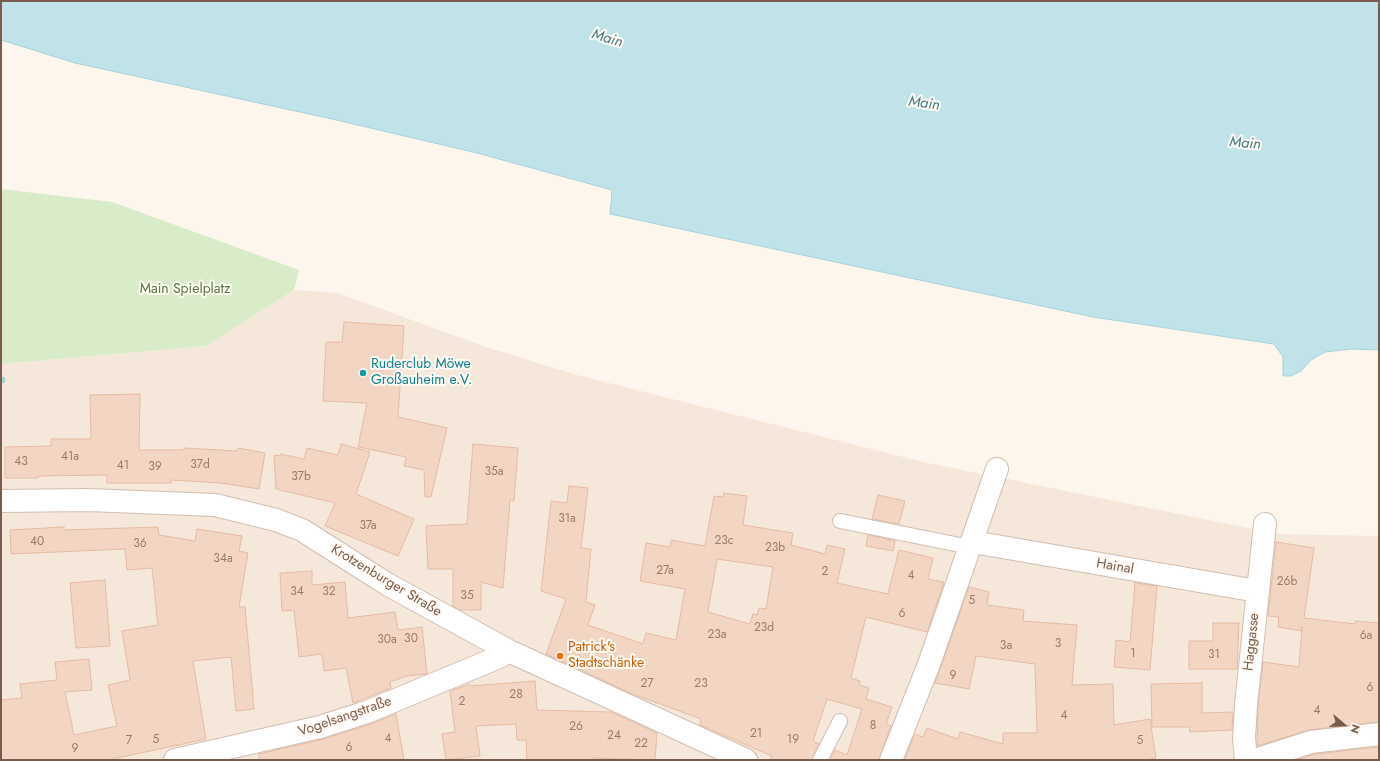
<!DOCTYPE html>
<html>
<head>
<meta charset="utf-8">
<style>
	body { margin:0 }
	#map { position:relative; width:1380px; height:761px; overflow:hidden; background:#fdf6ec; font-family:Jost,sans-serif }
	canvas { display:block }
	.frame { position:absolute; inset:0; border:2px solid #7a5c4d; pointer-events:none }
	.north { position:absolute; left:1324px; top:705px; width:40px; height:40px; -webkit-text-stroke:3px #fffaf3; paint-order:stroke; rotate:109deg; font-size:11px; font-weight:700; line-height:16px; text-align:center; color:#7a5c4d }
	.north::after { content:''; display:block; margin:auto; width:14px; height:18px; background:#7a5c4d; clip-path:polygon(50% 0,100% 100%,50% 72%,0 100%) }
</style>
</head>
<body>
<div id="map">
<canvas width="1380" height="761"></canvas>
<div class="frame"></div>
<div class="north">N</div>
</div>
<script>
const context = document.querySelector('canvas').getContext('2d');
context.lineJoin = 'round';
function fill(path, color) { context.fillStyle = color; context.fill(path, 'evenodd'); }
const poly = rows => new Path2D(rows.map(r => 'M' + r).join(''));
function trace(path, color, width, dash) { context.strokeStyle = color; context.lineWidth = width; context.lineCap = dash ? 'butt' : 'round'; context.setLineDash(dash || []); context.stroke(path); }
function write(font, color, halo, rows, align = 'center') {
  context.font = font + ' Jost,sans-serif'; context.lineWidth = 4; context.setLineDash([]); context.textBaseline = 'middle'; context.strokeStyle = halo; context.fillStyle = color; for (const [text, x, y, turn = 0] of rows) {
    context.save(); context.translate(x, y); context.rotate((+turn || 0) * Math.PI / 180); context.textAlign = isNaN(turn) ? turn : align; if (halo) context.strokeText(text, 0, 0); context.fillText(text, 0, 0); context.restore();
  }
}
fill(poly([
	[294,290,338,293,483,346,577,375,923,462,1278,534,1379,536,1379,760,1,760,1,364,206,346]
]), '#f5e8da');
fill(poly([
	[1,189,112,202,299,270,294,290,206,346,1,364]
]), '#d8ecc9');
const water = poly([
	[1,1,1379,1,1379,350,1352,349,1325,352,1311,360,1301,371,1291,376,1283,376,1283,357,1274,344,1093,317,610,214,612,190,477,153,332,119,75,63,1,40,1,1]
]);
fill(water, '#bfe3e8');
trace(water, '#a5d3da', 1);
trace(poly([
	[1,380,2,380]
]), '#a5d3da', 7);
const building = poly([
	[344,322,404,326,398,417,447,428,431,497,425,497,424,470,404,466,406,457,358,447,367,403,323,401,326,342,342,342,344,322],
	[140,394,139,450,184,450,184,448,237,451,238,448,265,453,259,489,221,483,171,480,171,483,107,483,107,475,38,476,38,478,5,478,5,447,51,446,51,439,91,439,90,395,140,394],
	[341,444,370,452,356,494,414,519,398,556,325,526,335,503,276,489,274,455,281,456,281,454,304,459,307,448,338,455,341,444],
	[473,444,518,448,514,501,510,500,503,588,481,582,481,610,460,610,453,606,453,569,428,569,426,526,467,524,473,444],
	[569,486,588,488,581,548,591,549,586,602,595,605,588,625,643,644,646,633,676,640,685,589,640,581,646,543,670,547,671,540,705,546,714,496,723,497,724,493,747,496,743,525,793,533,791,545,825,554,827,545,845,549,837,583,888,594,899,550,933,558,928,579,944,582,927,632,866,617,851,678,860,681,859,685,869,688,866,699,892,707,886,724,891,726,879,760,830,760,835,750,847,755,862,709,827,699,813,741,819,744,812,760,770,760,772,756,700,725,701,719,630,693,546,654,566,599,541,591,551,501,567,503,569,486],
	[717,559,773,567,766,609,759,608,757,615,753,614,750,624,708,612,717,559],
	[878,495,905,501,899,524,872,519,878,495],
	[64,527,64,530,158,527,159,535,195,541,197,529,242,536,239,551,248,553,239,607,245,607,254,709,236,711,231,657,193,661,206,739,108,760,1,760,1,700,22,698,20,684,57,680,55,662,89,659,92,690,65,692,74,735,117,726,108,685,130,680,122,631,158,625,152,568,127,570,125,549,11,554,10,530,64,527],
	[868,535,895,541,893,551,866,546,868,535],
	[1276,542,1314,548,1304,618,1355,624,1355,621,1379,623,1379,722,1309,730,1257,746,1258,706,1263,662,1299,667,1302,627,1302,631,1278,627,1279,617,1268,616,1276,542],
	[312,571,312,585,345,582,348,618,395,612,398,630,422,627,427,674,407,676,390,682,391,688,353,703,346,668,324,671,322,654,299,657,294,610,282,611,280,573,312,571],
	[105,580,110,646,76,648,70,583,105,580],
	[1135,583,1157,586,1150,670,1114,667,1116,640,1130,642,1135,583],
	[969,587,989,592,987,605,1024,610,1023,621,1077,625,1072,685,1113,684,1114,725,1150,719,1156,758,1145,760,904,760,915,734,923,737,927,728,958,739,960,732,1003,744,1003,733,1037,733,1035,664,976,656,969,689,935,683,969,587],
	[1213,623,1239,623,1237,669,1189,669,1189,641,1213,641,1213,623],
	[535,681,537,710,611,712,657,733,655,760,592,758,592,760,527,760,526,740,517,740,516,724,476,726,480,756,446,760,442,734,455,732,450,691,470,684,470,686,535,681],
	[1202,683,1202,713,1233,712,1232,730,1190,732,1189,727,1152,727,1151,684,1202,683],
	[396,714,404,760,259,760,259,754,324,739,371,724,396,714],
	[1379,747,1379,760,1296,760,1314,754,1379,747]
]);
fill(building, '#f3d5c3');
trace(building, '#e6bba3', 1);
const lane = poly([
	[840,521,970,547],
	[820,760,840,721]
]);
const street = poly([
	[1,501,88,500,215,505,276,520,302,530,387,584,509,651,746,760],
	[973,542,1257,591],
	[175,760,320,727,367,712,499,657,509,651],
	[891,760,929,664,997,469],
	[1246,760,1244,738,1246,705,1265,524],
	[1255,760,1311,742,1379,734]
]);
trace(lane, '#d1beb0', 16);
trace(street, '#d1beb0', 24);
trace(lane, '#fff', 14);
trace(street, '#fff', 22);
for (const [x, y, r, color] of [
	[363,373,4,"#0f9aa8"],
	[560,656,4,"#e8710a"]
]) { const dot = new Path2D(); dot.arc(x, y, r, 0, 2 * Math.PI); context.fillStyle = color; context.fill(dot); trace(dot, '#fffaf3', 1.5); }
write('12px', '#987a6a', null, [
	["41a",70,457],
	["43",21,462],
	["37d",200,465],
	["41",123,466],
	["39",155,467],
	["35a",494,472],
	["37b",301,477],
	["31a",567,519],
	["37a",368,526],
	["23c",724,541],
	["40",37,542],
	["36",140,544],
	["23b",775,548],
	["34a",223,559],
	["27a",665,571],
	["2",825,572],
	["4",911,576],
	["26b",1287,582],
	["34",297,592],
	["32",329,592],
	["35",467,596],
	["5",972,601],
	["6",902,614],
	["23d",764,628],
	["23a",717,635],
	["6a",1366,636],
	["30",411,639],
	["30a",387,640],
	["3",1058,644],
	["3a",1006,646],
	["1",1133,654],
	["31",1214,655],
	["9",953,676],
	["27",647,684],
	["23",701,684],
	["6",1370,688],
	["28",516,695],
	["2",462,702],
	["4",1317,711],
	["4",1064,716],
	["8",873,726],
	["26",576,727],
	["21",756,734],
	["24",614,736],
	["4",388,739],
	["5",156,740],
	["19",793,740],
	["7",129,741],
	["5",1140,741],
	["22",641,744],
	["6",349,748],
	["9",75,749]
]);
write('14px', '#537a41', '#fffaf3', [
	["Main Spielplatz",185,290]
]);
write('14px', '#0d838f', '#fffaf3', [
	["Ruderclub Möwe",371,365],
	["Großauheim e.V.",371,381]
], 'left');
write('14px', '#7a5c4d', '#fffaf3', [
	["Hainal",1115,567,10],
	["Krotzenburger Straße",386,581,31],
	["Haggasse",1252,642,-84],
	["Vogelsangstraße",345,717,-19]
]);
write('14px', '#c56008', '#fffaf3', [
	["Patrick's",568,648],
	["Stadtschänke",568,664]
], 'left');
write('italic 15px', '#437c86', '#fffaf3', [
	["Main",607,39,17],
	["Main",924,104,8],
	["Main",1245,144,5]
]);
</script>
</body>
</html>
